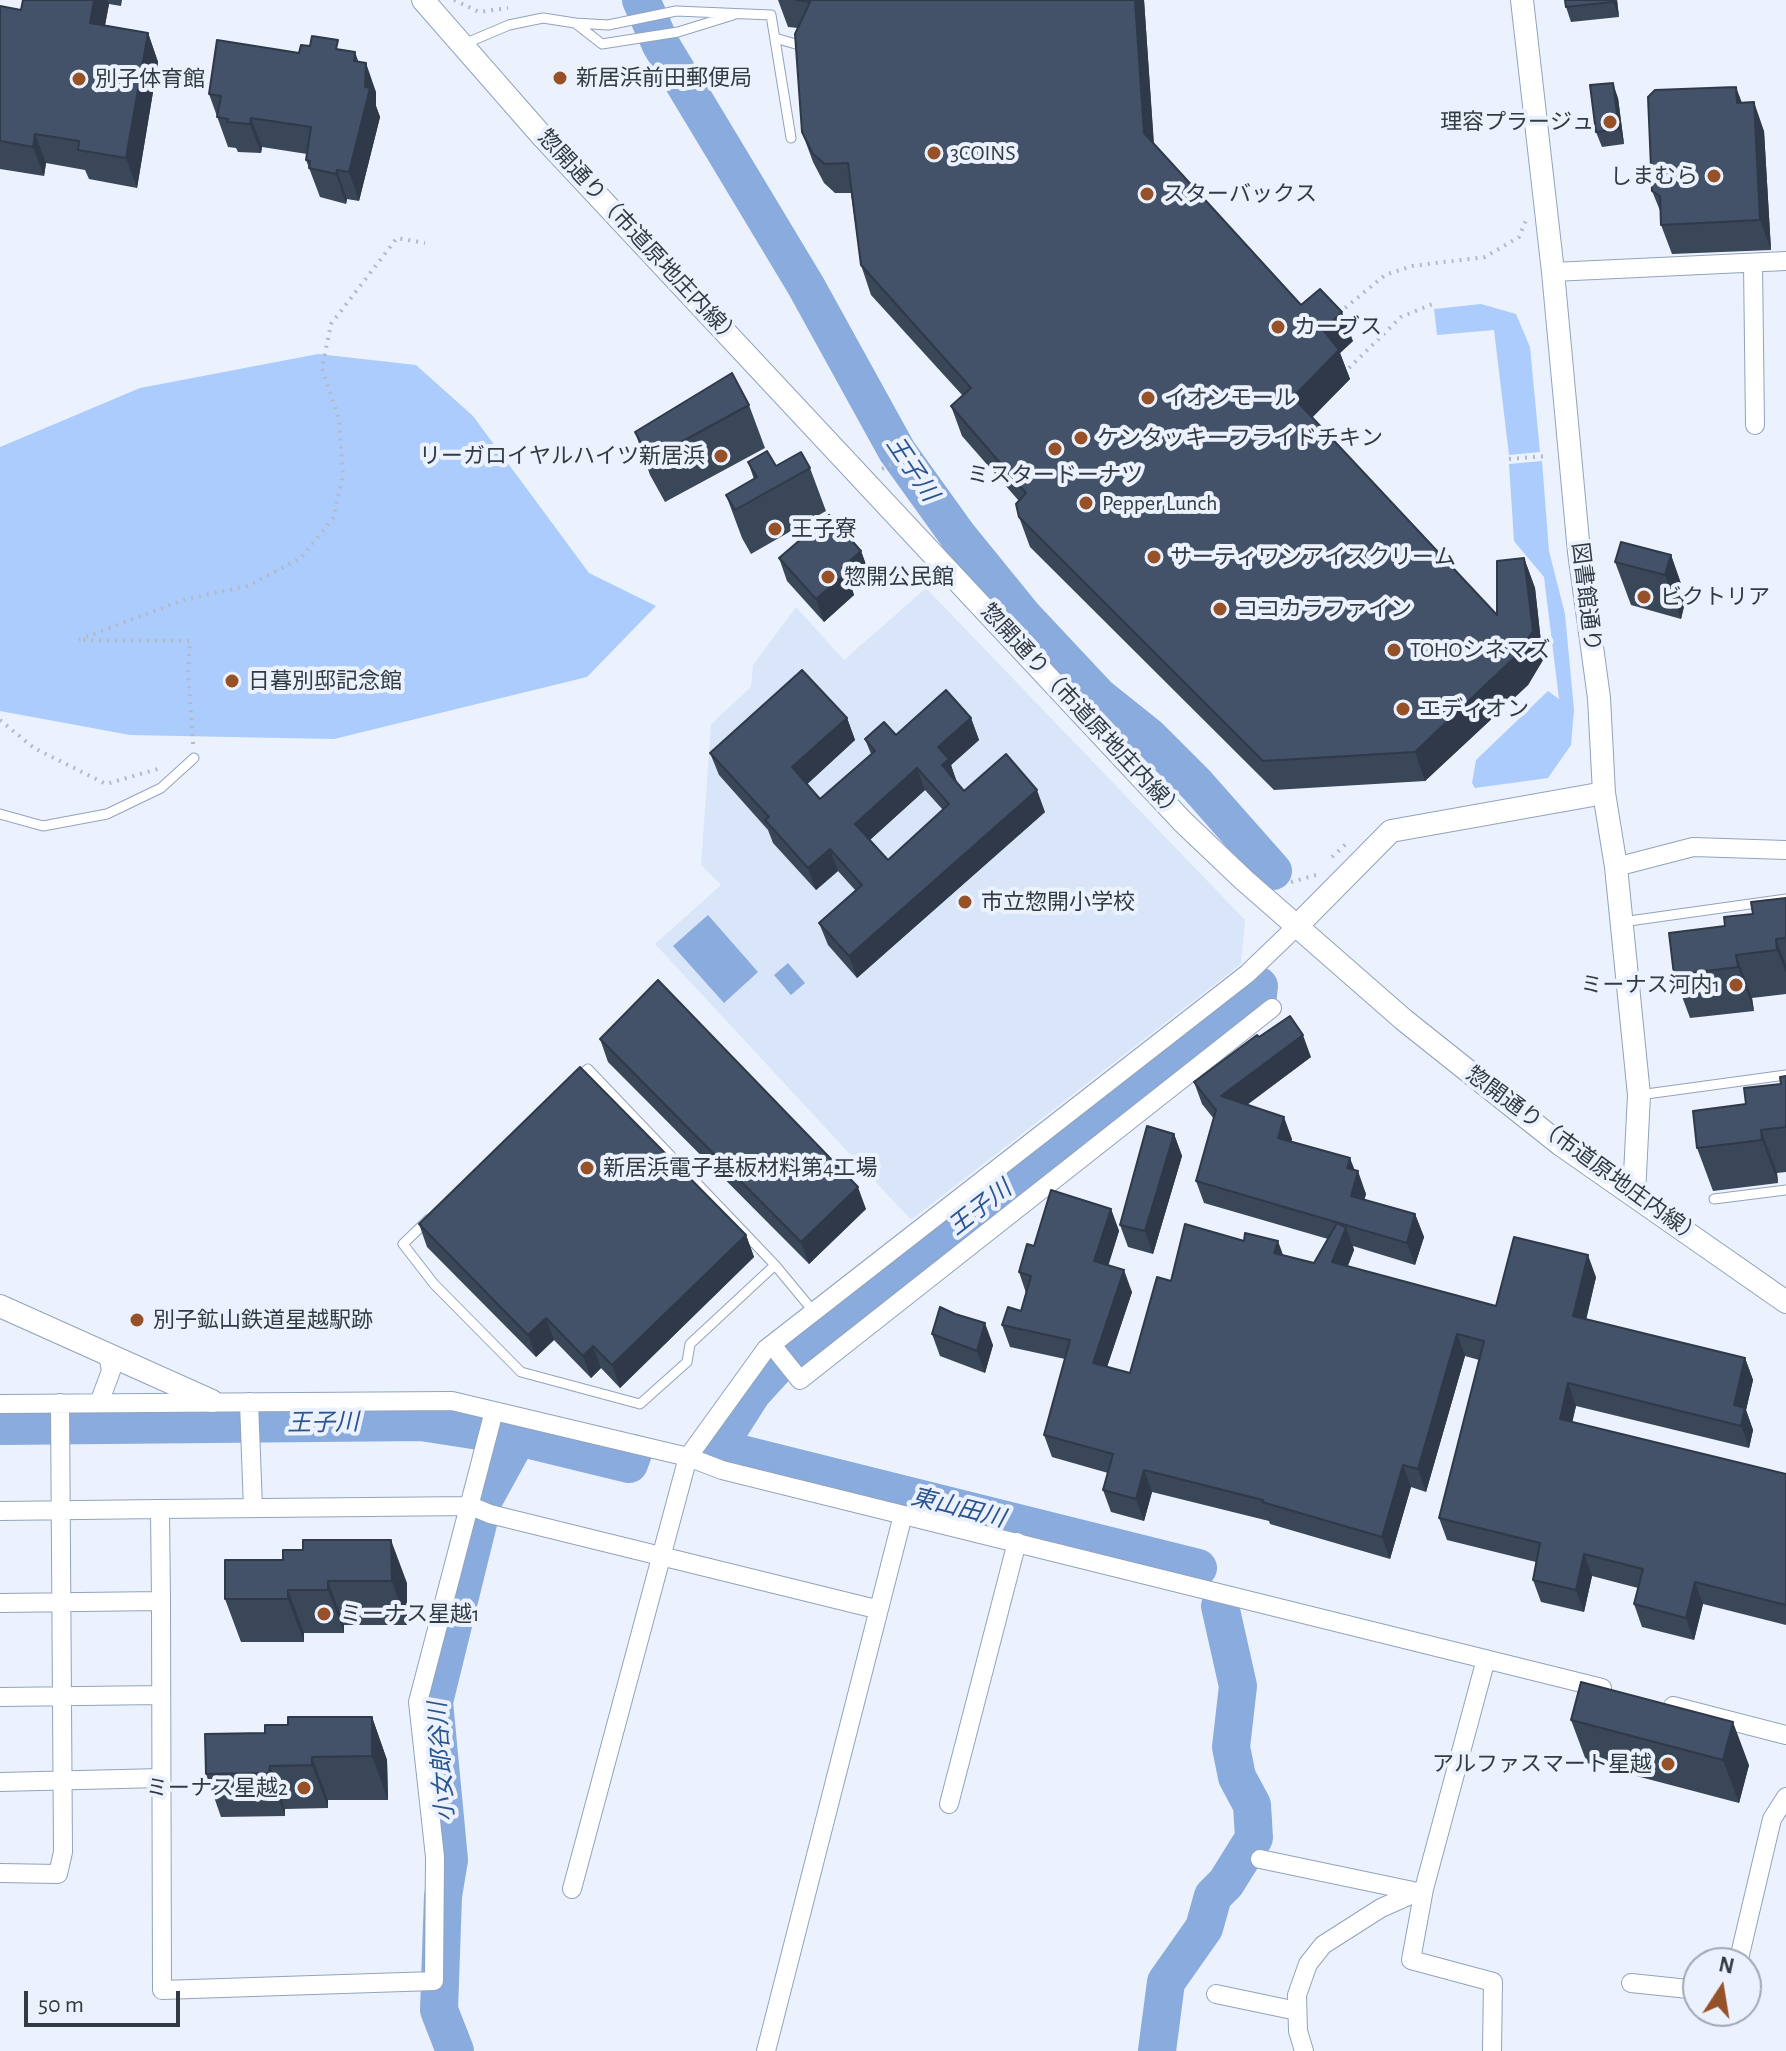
<!DOCTYPE html>
<html>
<head>
<meta charset="utf-8">
<style>
	body { margin:0 }
	#map { position:relative; width:1786px; height:2051px; overflow:hidden; background:#ebf2fd; font-family:"Alegreya Sans",sans-serif }
	canvas { display:block }
	.north { position:absolute; left:1682px; top:1947px; width:80px; height:80px; box-sizing:border-box; background:#ebf2fd; border:2px solid #a1a8b3; border-radius:50%; rotate:12deg; font-size:22px; font-weight:700; line-height:32px; text-align:center; color:#323a44 }
	.north::after { content:''; display:block; margin:auto; width:28px; height:36px; background:#975128; clip-path:polygon(50% 0,100% 100%,50% 72%,0 100%) }
	.scale { position:absolute; left:24px; top:1991px; width:156px; height:36px; box-sizing:border-box; border:4px solid #323a44; border-top:0; padding-left:10px; font-size:24px; line-height:28px; white-space:nowrap; color:#323a44; -webkit-text-stroke:6px #ebf2fd; paint-order:stroke }
</style>
</head>
<body>
<div id="map">
<canvas width="1786" height="2051"></canvas>
<div class="north">N</div>
<div class="scale">50 m</div>
</div>
<script>
const context = document.querySelector('canvas').getContext('2d');
context.lineJoin = 'round';
function fill(path, color) { context.fillStyle = color; context.fill(path, 'evenodd'); }
const poly = rows => new Path2D(rows.map(r => 'M' + r).join(''));
function trace(path, color, width, dash) { context.strokeStyle = color; context.lineWidth = width; context.lineCap = dash ? 'butt' : 'round'; context.setLineDash(dash || []); context.stroke(path); }
function write(font, color, halo, rows, align = 'center') {
  context.font = font + ' "Alegreya Sans","Noto Sans JP",sans-serif'; context.lineWidth = 8; context.setLineDash([]); context.textBaseline = 'middle'; context.strokeStyle = halo; context.fillStyle = color; for (const [text, x, y, turn = 0] of rows) {
    context.save(); context.translate(x, y); context.rotate((+turn || 0) * Math.PI / 180); context.textAlign = isNaN(turn) ? turn : align; if (halo) context.strokeText(text, 0, 0); context.fillText(text, 0, 0); context.restore();
  }
}
fill(poly([
	[926,588,1245,920,1241,964,911,1220,655,944,721,885,701,865,711,724,751,687,753,665,796,607,844,660]
]), '#d9e6fa');
fill(poly([
	[1481,304,1516,314,1530,347,1540,452,1509,455,1494,330,1437,335,1434,309],
	[318,354,416,365,473,416,589,573,656,606,587,677,334,739,130,735,0,711,0,447,140,388],
	[1542,461,1549,551,1565,614,1574,710,1571,745,1548,778,1475,788,1472,783,1476,760,1548,691,1559,699,1544,577,1514,541,1509,464]
]), '#acccfe');
fill(poly([
	[708,915,758,972,724,1003,673,946],
	[788,963,805,983,791,995,774,975]
]), '#8aabdd');
trace(poly([
	[641,0,661,45,806,286,897,451,958,536,1023,616,1098,696,1148,736,1197,785,1273,871],
	[0,1426,421,1422,518,1437,629,1464,633,1453],
	[1198,1568,717,1448,752,1393,783,1359,1258,995,1259,986],
	[455,2051,439,2010,443,1896,449,1860,434,1702,484,1499,518,1437],
	[1157,2051,1166,1982,1204,1928,1213,1896,1226,1883,1254,1838,1252,1805,1237,1777,1231,1747,1238,1686,1220,1606]
]), '#8aabdd', 38);
const service = poly([
	[575,23,608,25,676,11,771,15,791,138],
	[775,38,806,47],
	[464,44,509,25,543,18,575,23,602,44,678,32,733,15],
	[0,814,43,826,107,814,161,788,194,758],
	[1622,922,1786,899],
	[576,1079,588,1069,775,1265,814,1312],
	[1639,1095,1786,1075],
	[1714,1199,1786,1190],
	[429,1219,403,1244,434,1284,521,1372,640,1404,687,1362,690,1344,775,1265]
]);
const minor = poly([
	[1753,263,1755,425],
	[1553,272,1786,261],
	[1616,867,1693,847,1786,850],
	[772,1345,800,1380,1272,1008],
	[249,1402,253,1508],
	[99,1403,111,1371,108,1354],
	[0,1404,452,1401,688,1457,722,1470,1602,1688],
	[160,1509,471,1506,490,1514,876,1609],
	[0,1511,160,1509,161,1601,0,1603],
	[161,1601,162,1990,434,1981,435,1857,418,1702,494,1411],
	[1486,1659,1424,1889,1411,1960,1493,1982,1492,2051],
	[0,1697,161,1695],
	[1673,1706,1786,1735],
	[0,1782,161,1778],
	[949,1804,1017,1542],
	[1260,1859,1413,1891],
	[0,1873,58,1874,63,1852,60,1403],
	[572,1889,688,1457,766,1349,1247,974,1298,925],
	[1738,1963,1772,1819,1786,1797],
	[1631,1983,1698,1990],
	[1216,1994,1297,2011],
	[766,2051,903,1515],
	[1304,2051,1298,2031,1297,1995,1308,1964,1323,1945,1381,1908,1424,1889]
]);
const tertiary = poly([
	[423,0,542,136,1183,822,1244,880,1404,1020,1561,1145,1786,1302],
	[1522,0,1553,272,1579,552,1599,698,1604,793,1616,867,1639,1095,1634,1194],
	[1298,925,1391,831,1604,793],
	[0,1306,212,1401]
]);
trace(service, '#92a3bc', 11);
trace(minor, '#92a3bc', 20);
trace(tertiary, '#92a3bc', 24);
trace(poly([
	[454,0,479,12,508,8],
	[1339,313,1385,275,1412,266,1485,257,1519,237,1526,220],
	[1349,368,1401,317,1435,303],
	[1509,459,1547,456],
	[882,469,916,452],
	[0,720,34,748,106,784,161,768],
	[193,744,188,671,190,641,78,640,186,599,248,586,301,558,333,518,343,475,339,420,322,368,331,324,397,238,425,243],
	[1332,857,1346,844],
	[1291,882,1316,875]
]), '#b3bac5', 4, [2, 6]);
trace(service, '#fff', 9);
trace(minor, '#fff', 18);
trace(tertiary, '#fff', 22);
fill(poly([
	[23,0,122,0,121,6,109,4,105,25,148,33,158,62,137,188,89,179,85,170,46,163,44,176,0,169,0,6,21,10],
	[778,0,1144,0,1154,144,1301,305,1353,341,1340,353,1350,379,1312,418,1497,615,1524,558,1535,588,1543,660,1528,685,1425,781,1274,790,1030,547,1019,517,1019,501,962,436,951,406,963,396,871,295,861,265,851,193,835,193,824,183,813,162,802,132,798,28,788,27],
	[1617,0,1619,17,1571,22,1566,7],
	[341,50,358,61,376,92,376,106,380,117,359,201,347,199,346,204,320,197,306,160,307,154,262,147,261,153,238,152,236,148,228,147,209,94,299,53],
	[1618,98,1624,144,1602,147,1596,132],
	[1742,103,1764,131,1771,250,1672,254,1661,225,1661,213,1652,191],
	[749,405,765,448,665,502,650,475,635,432],
	[748,462,776,466,810,468,826,511,751,554,742,538,726,495,754,479],
	[861,551,869,573,852,589,854,595,824,622,787,581,779,558],
	[1671,555,1686,598,1681,619,1631,605,1615,562],
	[847,718,855,740,807,784,820,799,871,754,865,739,896,735,971,718,979,740,951,765,956,782,964,791,1045,812,857,978,828,945,819,923,856,891,838,871,816,890,773,843,768,830,719,775,710,753],
	[925,790,943,810,888,860,870,840],
	[1786,898,1786,994,1752,998,1754,1011,1690,1018,1674,975,1725,926],
	[1259,1037,1311,1057,1247,1105,1292,1139,1291,1142,1354,1170,1366,1194,1364,1200,1415,1214,1424,1237,1415,1265,1353,1246,1354,1250,1348,1266,1496,1306,1596,1277,1586,1319,1745,1358,1753,1380,1746,1410,1753,1430,1749,1448,1576,1406,1572,1422,1786,1474,1786,1625,1703,1604,1694,1640,1642,1627,1634,1604,1638,1588,1592,1576,1584,1612,1541,1602,1533,1580,1536,1562,1447,1540,1439,1518,1479,1360,1465,1356,1426,1492,1411,1487,1390,1559,1270,1524,1269,1521,1152,1492,1144,1521,1111,1512,1103,1490,1108,1473,1052,1457,1044,1435,1065,1359,1010,1347,1002,1325,1021,1311,1026,1293,1019,1272,1034,1246,1111,1209,1119,1231,1108,1265,1132,1292,1107,1367,1130,1373,1171,1281,1283,1255,1314,1263,1328,1239,1204,1203,1196,1181,1214,1119,1202,1104,1194,1082],
	[600,1039,866,1209,809,1264,608,1062],
	[1786,1076,1786,1172,1777,1173,1778,1183,1713,1191,1697,1148,1746,1104,1781,1084],
	[1174,1134,1182,1156,1153,1254,1128,1247,1120,1225],
	[419,1224,746,1235,754,1257,620,1388,601,1368,591,1378,554,1340,536,1357,427,1247],
	[932,1334,993,1345,985,1373,940,1356],
	[225,1560,407,1583,407,1625,344,1625,344,1633,304,1633,304,1642,241,1642,225,1599],
	[372,1717,387,1760,388,1800,328,1800,328,1808,285,1809,285,1816,221,1817,206,1774,265,1733,288,1725],
	[1571,1720,1749,1765,1739,1803,1587,1763]
]), '#3a4759');
fill(poly([
	[94,0,107,0,109,4,100,52,90,23],
	[1135,0,1144,0,1155,163,1144,133],
	[1613,0,1617,0,1619,17,1613,2],
	[148,33,158,62,137,188,126,158],
	[355,52,365,81,366,63,376,92,376,106,380,117,359,201,349,172],
	[1613,83,1618,98,1624,144,1619,129],
	[1736,87,1747,116,1737,103],
	[1754,102,1764,131,1771,250,1760,220],
	[251,118,262,147,261,153,250,124],
	[35,134,46,163,44,176,33,147],
	[337,170,347,199,346,204,336,174],
	[1342,312,1353,341,1340,353,1350,379,1303,426,1293,397,1323,330],
	[861,551,869,573,852,589,854,595,824,622,816,599,842,568],
	[1671,555,1686,598,1681,619,1665,575],
	[1524,558,1535,588,1543,660,1528,685,1425,781,1415,752,1517,655],
	[847,718,855,740,801,790,792,767],
	[971,718,979,740,951,765,957,782,942,765,938,747],
	[917,768,925,790,863,846,855,824],
	[1037,790,1045,812,857,978,849,956],
	[830,849,838,871,816,890,808,868],
	[1776,939,1786,965,1786,973,1777,950],
	[1736,955,1752,998,1754,1011,1738,967],
	[1303,1035,1311,1057,1229,1118,1221,1096],
	[1284,1117,1292,1139,1286,1160,1278,1138],
	[1761,1130,1777,1173,1778,1183,1762,1140],
	[1174,1134,1182,1156,1153,1254,1145,1231],
	[1350,1158,1357,1176,1358,1171,1366,1194,1359,1218,1351,1196,1347,1168],
	[858,1187,866,1209,809,1264,801,1242],
	[1111,1209,1119,1231,1103,1283,1094,1261],
	[1415,1214,1424,1237,1415,1265,1407,1243],
	[1346,1228,1354,1250,1340,1284,1332,1262],
	[746,1235,754,1257,620,1388,612,1365],
	[1278,1241,1286,1263,1274,1253],
	[1588,1255,1596,1277,1582,1338,1573,1316],
	[1124,1270,1132,1292,1101,1385,1093,1363],
	[546,1318,554,1340,536,1357,528,1335],
	[985,1323,993,1345,985,1373,977,1351],
	[1457,1334,1465,1356,1426,1492,1418,1469],
	[593,1346,601,1368,591,1378,583,1356],
	[1745,1358,1753,1380,1746,1410,1753,1430,1749,1448,1734,1405],
	[1568,1383,1576,1406,1568,1441,1560,1419],
	[1403,1465,1411,1487,1390,1559,1382,1537],
	[1144,1470,1152,1492,1144,1521,1136,1499],
	[391,1540,407,1583,407,1625,392,1581],
	[1584,1554,1592,1576,1584,1612,1576,1590],
	[328,1581,344,1625,344,1633,328,1590],
	[1695,1582,1703,1604,1694,1640,1686,1618],
	[288,1590,304,1633,304,1642,288,1599],
	[372,1717,387,1760,388,1800,372,1756],
	[1733,1722,1749,1765,1739,1803,1723,1760],
	[312,1757,328,1800,328,1808,312,1765],
	[270,1766,285,1809,285,1816,269,1773]
]), '#2f3949');
const building = poly([
	[23,0,94,0,90,23,148,33,126,158,78,150,79,141,35,134,33,147,0,141,0,6,21,10,23,0],
	[796,0,1135,0,1144,133,1301,305,1320,289,1342,312,1323,330,1339,350,1293,397,1497,615,1497,561,1524,558,1533,631,1517,655,1415,752,1263,761,1019,517,1016,504,1026,493,951,406,971,388,861,265,848,163,825,164,813,154,802,132,795,34,810,2,796,0],
	[1565,0,1613,0,1613,2,1566,7,1565,0],
	[312,36,338,40,336,49,355,52,354,61,366,63,365,87,370,88,349,172,337,170,336,174,309,168,310,161,306,160,311,127,251,118,250,124,227,122,228,119,217,117,221,96,209,94,217,40,299,53,301,45,310,46,312,36],
	[1613,83,1619,129,1596,132,1590,85,1613,83],
	[1736,87,1737,103,1754,102,1760,220,1661,225,1660,196,1652,191,1648,97,1655,90,1736,87],
	[732,373,749,405,650,459,635,432,732,373],
	[767,451,776,466,801,452,810,468,735,510,726,495,757,477,748,462,767,451],
	[829,515,861,551,842,568,846,573,816,599,779,558,829,515],
	[1621,542,1671,555,1665,575,1615,562,1621,542],
	[802,670,847,718,792,767,820,799,875,751,865,739,884,722,896,735,946,690,971,718,938,747,949,759,942,765,964,791,1006,754,1037,790,849,956,819,923,862,885,830,849,808,868,765,820,769,817,710,753,802,670],
	[917,768,949,804,888,860,855,824,917,768],
	[1786,898,1786,938,1776,939,1777,950,1736,955,1738,967,1674,975,1669,933,1725,926,1724,917,1753,914,1751,902,1786,898],
	[658,980,858,1187,801,1242,600,1039,658,980],
	[1290,1016,1303,1035,1221,1096,1284,1117,1278,1138,1350,1158,1347,1168,1358,1171,1351,1196,1415,1214,1407,1243,1196,1181,1216,1110,1194,1082,1257,1035,1259,1037,1290,1016],
	[580,1067,746,1235,612,1365,593,1346,583,1356,546,1318,528,1335,419,1224,580,1067],
	[1786,1076,1786,1127,1761,1130,1762,1140,1697,1148,1693,1111,1746,1104,1744,1088,1781,1084,1780,1077,1786,1076],
	[1147,1126,1174,1134,1145,1231,1120,1225,1147,1126],
	[1051,1190,1111,1209,1094,1261,1124,1270,1093,1363,1130,1373,1157,1277,1171,1281,1185,1224,1244,1241,1245,1233,1278,1241,1274,1253,1314,1263,1337,1223,1346,1228,1332,1262,1496,1306,1514,1237,1588,1255,1573,1316,1745,1358,1734,1405,1745,1408,1741,1426,1568,1383,1560,1419,1786,1474,1786,1605,1695,1582,1686,1618,1634,1604,1643,1569,1584,1554,1576,1590,1533,1580,1540,1543,1439,1518,1484,1341,1457,1334,1418,1469,1403,1465,1382,1537,1262,1502,1263,1500,1144,1470,1136,1499,1103,1490,1113,1454,1044,1435,1070,1340,1002,1325,1008,1307,1021,1311,1031,1276,1019,1272,1027,1244,1034,1246,1051,1190],
	[940,1307,955,1314,985,1323,977,1351,932,1334,940,1307],
	[303,1540,391,1540,392,1581,328,1581,328,1590,288,1590,288,1599,225,1599,225,1560,283,1560,283,1550,303,1550,303,1540],
	[1581,1682,1733,1722,1723,1760,1571,1720,1581,1682],
	[288,1717,372,1717,372,1756,312,1757,312,1765,270,1766,269,1773,206,1774,205,1734,265,1733,265,1725,288,1725,288,1717]
]);
fill(building, '#435268');
trace(building, '#2f3949', 2);
for (const [x, y, r, color] of [
	[560,78,8,"#975128"],
	[79,79,8,"#975128"],
	[1610,122,8,"#975128"],
	[934,153,8,"#975128"],
	[1714,176,8,"#975128"],
	[1147,194,8,"#975128"],
	[1278,327,8,"#975128"],
	[1148,398,8,"#975128"],
	[1081,438,8,"#975128"],
	[1055,449,8,"#975128"],
	[721,456,8,"#975128"],
	[1086,503,8,"#975128"],
	[775,529,8,"#975128"],
	[1154,557,8,"#975128"],
	[828,577,8,"#975128"],
	[1644,597,8,"#975128"],
	[1220,609,8,"#975128"],
	[1394,650,8,"#975128"],
	[232,681,8,"#975128"],
	[1403,709,8,"#975128"],
	[965,902,8,"#975128"],
	[1736,985,8,"#975128"],
	[587,1168,8,"#975128"],
	[137,1320,8,"#975128"],
	[324,1614,8,"#975128"],
	[1668,1764,8,"#975128"],
	[304,1788,8,"#975128"]
]) { const dot = new Path2D(); dot.arc(x, y, r, 0, 2 * Math.PI); context.fillStyle = color; context.fill(dot); trace(dot, '#ebf2fd', 3); }
write('22px', '#323a44', '#ebf2fd', [
	["新居浜前田郵便局",576,78],
	["別子体育館",95,79],
	["理容プラージュ",1594,122,"right"],
	["3COINS",950,153],
	["しまむら",1698,176,"right"],
	["スターバックス",1163,194],
	["カーブス",1294,327],
	["イオンモール",1164,398],
	["ケンタッキーフライドチキン",1097,438],
	["リーガロイヤルハイツ新居浜",705,456,"right"],
	["ミスタードーナツ",1055,475,"center"],
	["Pepper Lunch",1102,503],
	["王子寮",791,529],
	["サーティワンアイスクリーム",1170,557],
	["惣開公民館",844,577],
	["ビクトリア",1660,597],
	["ココカラファイン",1236,609],
	["TOHOシネマズ",1410,650],
	["日暮別邸記念館",248,681],
	["エディオン",1419,709],
	["市立惣開小学校",981,902],
	["ミーナス河内1",1720,985,"right"],
	["新居浜電子基板材料第4工場",603,1168],
	["別子鉱山鉄道星越駅跡",153,1320],
	["ミーナス星越1",340,1614],
	["アルファスマート星越",1652,1764,"right"],
	["ミーナス星越2",288,1788,"right"]
], 'left');
write('22px', '#323a44', '#ebf2fd', [
	["惣開通り（市道原地庄内線）",639,238,47],
	["図書館通り",1586,597,83],
	["惣開通り（市道原地庄内線）",1082,712,47],
	["惣開通り（市道原地庄内線）",1584,1156,36]
]);
write('italic 24px', '#2b5492', '#ebf2fd', [
	["王子川",912,469,56],
	["王子川",980,1208,-38],
	["王子川",323,1423,-1],
	["東山田川",958,1508,14],
	["小女郎谷川",442,1762,-94]
]);
</script>
</body>
</html>
